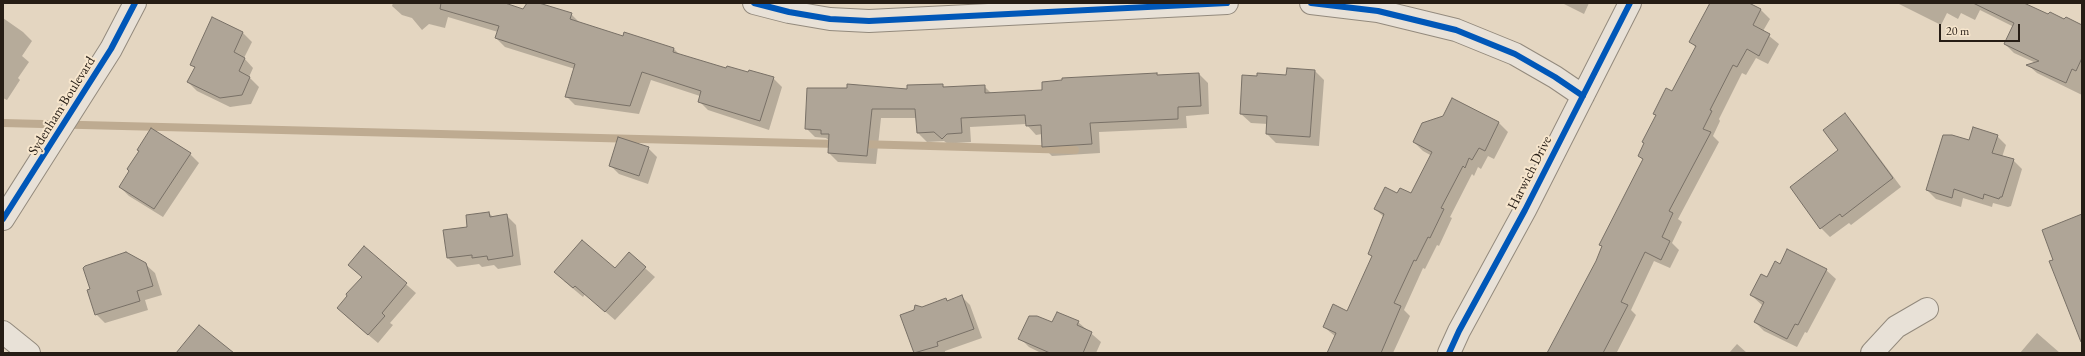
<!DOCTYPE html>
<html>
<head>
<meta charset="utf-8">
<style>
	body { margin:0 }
	#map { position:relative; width:2085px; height:356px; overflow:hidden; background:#e4d6c1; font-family:"EB Garamond",serif }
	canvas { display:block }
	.frame { position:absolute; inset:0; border:4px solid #261d15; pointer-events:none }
	.scale { position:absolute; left:1939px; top:24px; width:81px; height:18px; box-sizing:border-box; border:2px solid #261d15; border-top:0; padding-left:5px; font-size:12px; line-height:14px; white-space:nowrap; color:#261d15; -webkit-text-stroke:3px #f7e6cd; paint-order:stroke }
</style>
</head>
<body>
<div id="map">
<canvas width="2085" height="356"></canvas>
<div class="frame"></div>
<div class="scale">20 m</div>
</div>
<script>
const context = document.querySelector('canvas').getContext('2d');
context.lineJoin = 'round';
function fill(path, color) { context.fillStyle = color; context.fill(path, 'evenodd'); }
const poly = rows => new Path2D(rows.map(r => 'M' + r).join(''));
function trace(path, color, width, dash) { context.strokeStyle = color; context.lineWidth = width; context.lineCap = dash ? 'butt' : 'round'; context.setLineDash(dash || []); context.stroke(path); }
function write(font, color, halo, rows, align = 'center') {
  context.font = font + ' "EB Garamond",serif'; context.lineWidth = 4; context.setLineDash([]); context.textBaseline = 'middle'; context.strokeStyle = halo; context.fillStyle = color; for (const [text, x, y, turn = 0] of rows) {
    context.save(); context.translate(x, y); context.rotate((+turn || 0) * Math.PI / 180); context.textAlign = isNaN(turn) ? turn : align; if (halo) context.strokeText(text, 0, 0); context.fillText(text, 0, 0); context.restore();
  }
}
fill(poly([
	[393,3,502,3,523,10,571,14,580,23,623,37,625,33,674,49,680,55,727,69,773,78,782,87,769,130,708,110,699,101,700,96,651,80,639,114,575,105,566,96,575,69,505,47,496,38,498,32,448,17,445,28,429,24,422,30,412,18,402,15,392,6],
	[1562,3,1589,3,1584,14],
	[1711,3,1747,3,1761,10,1770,19,1763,31,1779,44,1768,64,1756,58,1746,75,1742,73,1719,119,1720,121,1713,136,1719,142,1678,219,1682,222,1672,243,1679,250,1670,268,1654,261,1631,310,1636,315,1617,352,1619,353,1548,353,1596,262,1603,247,1600,245,1643,160,1639,156,1656,115,1655,114,1673,92,1696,48,1691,42],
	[1897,3,2022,3,2049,15,2082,26,2082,95,2037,73,2028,65,2036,63,2014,53,2005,44,2014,27,1980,10,1975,20,1961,13,1958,19,1947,13,1941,25],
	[3,18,23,32,32,41,22,56,29,62,18,78,20,80,7,100,3,98],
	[213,19,243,33,252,42,244,58,253,68,249,77,259,87,251,104,230,107,197,91,188,82,195,68,191,64],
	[1315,71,1324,80,1319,146,1276,143,1267,134,1268,124,1251,123,1241,114,1258,77,1287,76],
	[1199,74,1208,83,1209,114,1186,116,1187,128,1099,132,1100,153,1052,156,1043,147,1042,134,1036,135,1026,124,970,127,971,142,956,143,952,147,944,141,927,142,918,133,917,118,881,118,876,164,838,162,829,153,830,141,826,138,815,137,806,128,908,90,942,85,945,88,984,86,992,94,1043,91],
	[1452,100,1499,123,1508,132,1494,159,1488,156,1481,169,1478,167,1474,176,1472,174,1450,217,1452,218,1439,246,1437,245,1425,269,1423,268,1404,310,1410,316,1393,353,1328,353,1336,337,1324,327,1348,312,1373,257,1369,253,1384,217,1375,209,1398,194,1412,195,1432,156,1423,151,1414,142,1444,117],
	[1845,115,1854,124,1901,187,1851,225,1849,223,1830,237,1821,228,1840,151],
	[1997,136,2006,145,2002,157,2013,160,2022,169,2011,206,2008,207,1993,203,1992,207,1963,198,1961,207,1936,199,1927,190,1970,141],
	[648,148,657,157,648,184,619,174,610,165],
	[190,154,199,163,163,217,129,196,120,187],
	[489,213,493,217,507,216,516,225,521,265,498,269,494,265,482,267,479,264,457,267,448,258,468,228],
	[364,248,416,293,390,323,393,325,378,343,347,317,363,278,349,265],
	[629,254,655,277,615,320,585,294,583,297,564,281,616,270],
	[145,264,155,273,162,295,145,300,148,310,105,323,96,314],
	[1780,265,1826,270,1836,279,1807,333,1805,332,1797,347,1764,331,1755,322,1763,306,1751,295],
	[961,296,970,305,982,338,945,351,945,353,915,353,901,315,945,299,948,301],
	[1078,322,1101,342,1096,353,1041,353,1029,347,1020,338,1053,324],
	[2037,333,2060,353,2020,353],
	[1737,344,1747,353,1729,353]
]), '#0003');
trace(poly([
	[3,123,838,144],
	[858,144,1075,150]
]), '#beab91', 8);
const building = poly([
	[441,3,505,3,523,9,527,3,539,3,572,13,570,19,623,36,624,32,674,48,673,52,726,68,727,66,748,72,749,70,774,77,760,121,698,102,701,91,642,72,630,106,565,97,575,64,495,38,499,26,440,9,441,3],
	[1710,3,1749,3,1761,9,1753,25,1770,34,1759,56,1747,49,1737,67,1733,65,1710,110,1712,111,1703,129,1711,132,1669,211,1673,213,1662,237,1670,241,1661,260,1645,252,1621,302,1628,305,1603,353,1547,353,1596,261,1602,246,1599,245,1643,159,1638,156,1644,143,1642,142,1656,115,1653,114,1666,88,1672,91,1696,46,1689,42,1710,3],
	[1973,3,2024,3,2048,14,2050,12,2064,19,2066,17,2082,25,2082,58,2076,71,2072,69,2066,83,2026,65,2039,61,2004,44,2014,23,1973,3],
	[212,17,243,32,234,52,245,58,239,71,250,77,242,95,220,98,187,82,195,67,190,65,212,17],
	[1287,68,1315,70,1310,137,1266,134,1267,116,1240,114,1242,75,1257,76,1257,73,1286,75,1287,68],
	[1157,73,1157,75,1199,73,1201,106,1178,107,1178,119,1090,123,1092,144,1042,147,1041,125,1026,126,1025,115,961,118,962,133,947,134,942,139,934,132,917,133,915,109,872,109,867,156,828,153,829,134,821,134,821,130,805,129,807,88,847,88,847,84,907,89,907,85,943,84,943,87,985,85,985,93,1042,90,1042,82,1062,80,1062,78,1157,73],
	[1452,98,1499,122,1485,151,1479,148,1472,160,1469,158,1465,168,1463,166,1441,208,1444,209,1430,238,1428,237,1416,261,1414,260,1394,303,1401,306,1381,353,1327,353,1336,333,1323,327,1333,304,1347,311,1372,256,1368,254,1384,214,1374,209,1385,187,1397,193,1400,188,1411,193,1432,152,1413,142,1422,123,1443,116,1452,98],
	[1845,113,1893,178,1842,217,1840,214,1820,229,1790,187,1838,150,1823,130,1845,113],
	[1973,127,1998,135,1992,153,2014,159,2002,197,2000,197,1999,199,1984,194,1983,199,1954,189,1952,198,1926,190,1943,135,1952,135,1969,140,1973,127],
	[151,128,191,153,154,209,119,187,129,171,127,169,139,151,137,150,151,128],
	[618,137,649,147,639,176,609,166,618,137],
	[489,212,490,217,507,214,513,256,488,260,487,256,472,258,472,255,447,258,443,230,467,227,466,215,489,212],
	[2082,214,2082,342,2081,342,2049,261,2053,260,2042,230,2082,214],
	[582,240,615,268,629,252,646,267,605,312,575,286,573,288,554,272,582,240],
	[364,246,407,283,382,313,385,316,368,335,337,308,347,296,346,294,362,277,348,265,364,246],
	[1787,249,1827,269,1798,325,1795,324,1787,339,1754,322,1764,302,1750,295,1761,274,1767,277,1775,261,1780,264,1787,249],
	[126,252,146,263,153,286,137,291,140,301,95,315,87,290,90,289,83,268,85,266,126,252],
	[962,295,974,329,937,342,938,346,914,353,900,315,914,310,915,305,922,307,946,298,947,301,962,295],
	[1057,312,1079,321,1077,325,1092,332,1083,353,1050,353,1018,339,1029,316,1037,316,1052,322,1057,312],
	[199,325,234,353,176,353,199,325]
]);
fill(building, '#afa597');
trace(building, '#787066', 1);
const minor = poly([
	[754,3,789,12,830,19,869,21,1227,3],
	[1311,3,1378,11,1456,30,1515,54,1555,77,1583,96],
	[3,219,111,49,135,3],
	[3,332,29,353],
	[1449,353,1459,331,1525,210,1630,3],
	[1872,353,1896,327,1927,309]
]);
trace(minor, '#938a7d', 24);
trace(minor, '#e8e1d7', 22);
trace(poly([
	[754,3,789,12,830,19,869,21,1227,3],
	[1311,3,1378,11,1456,30,1515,54,1555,77,1583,96],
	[3,219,111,49,135,3],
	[1449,353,1459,331,1525,210,1630,3]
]), '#0057b8', 6);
write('14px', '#261d15', '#f7e6cd', [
	["Sydenham Boulevard",62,106,-58],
	["Harwich Drive",1530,173,-63]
]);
</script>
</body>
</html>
